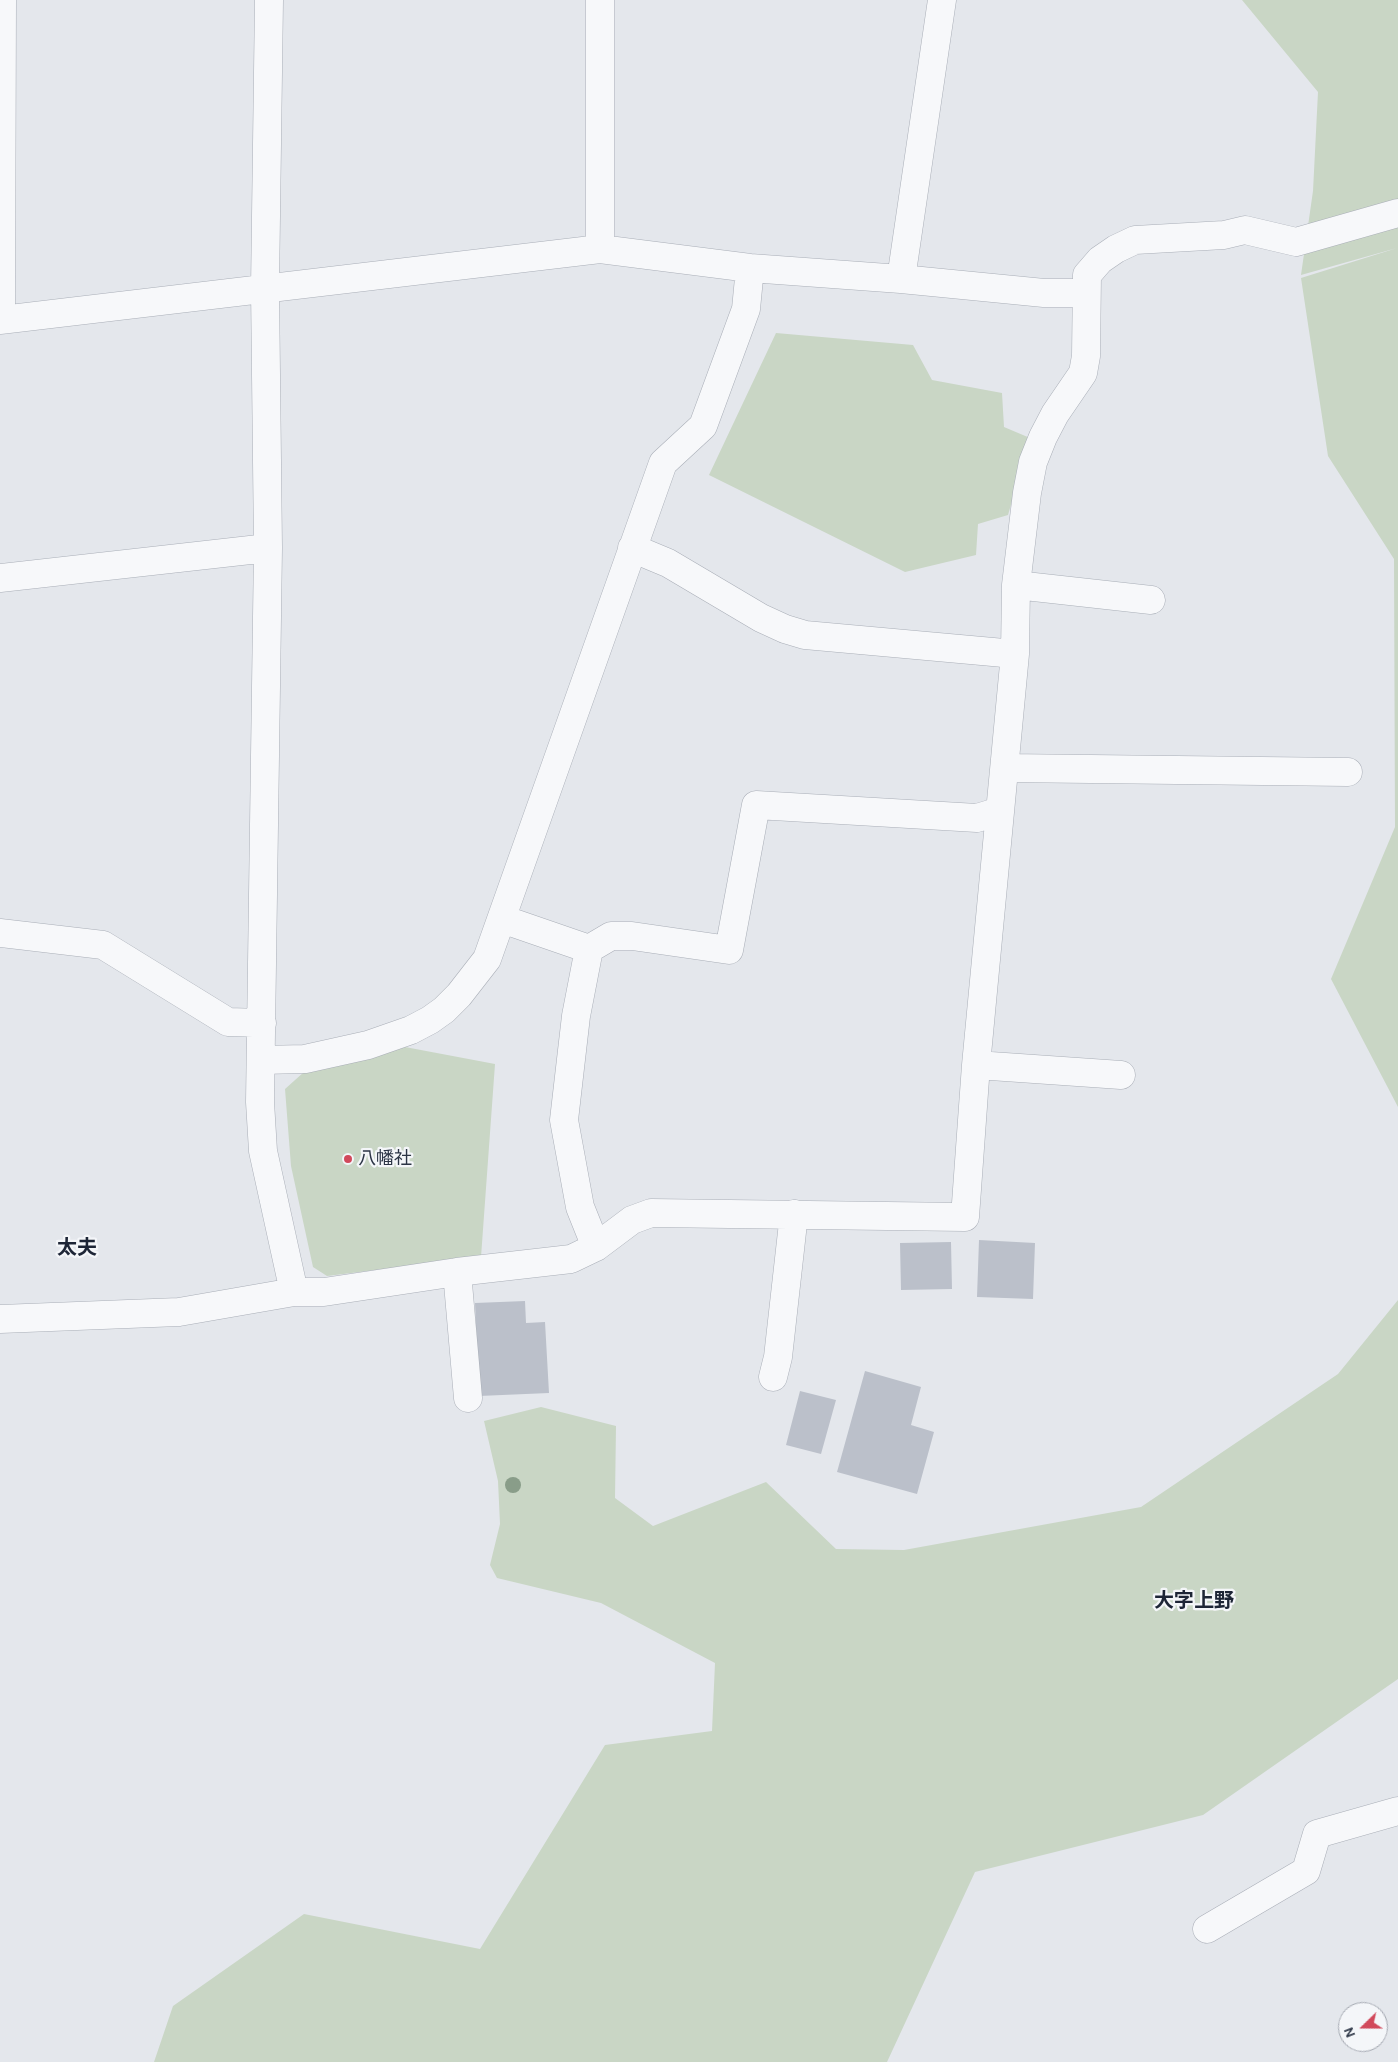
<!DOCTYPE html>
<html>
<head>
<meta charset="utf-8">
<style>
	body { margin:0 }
	#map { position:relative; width:1398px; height:2062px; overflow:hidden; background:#e4e7ec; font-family:Karla,sans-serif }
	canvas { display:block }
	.north { position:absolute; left:1338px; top:2002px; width:50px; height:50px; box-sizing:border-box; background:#f4f6f9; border:1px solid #a4a8b1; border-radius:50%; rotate:248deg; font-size:14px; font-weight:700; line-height:20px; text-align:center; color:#2b3445 }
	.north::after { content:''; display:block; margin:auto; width:18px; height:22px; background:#d1495b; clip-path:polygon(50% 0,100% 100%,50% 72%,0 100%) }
</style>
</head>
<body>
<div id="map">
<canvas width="1398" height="2062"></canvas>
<div class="north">N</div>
</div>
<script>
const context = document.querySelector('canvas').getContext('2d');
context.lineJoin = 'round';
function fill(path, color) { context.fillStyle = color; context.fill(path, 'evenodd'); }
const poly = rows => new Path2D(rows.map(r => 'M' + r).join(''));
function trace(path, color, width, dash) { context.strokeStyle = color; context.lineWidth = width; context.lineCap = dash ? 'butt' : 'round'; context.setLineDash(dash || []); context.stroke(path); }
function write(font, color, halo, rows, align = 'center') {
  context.font = font + ' Karla,"Noto Sans JP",sans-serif'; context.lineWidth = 4.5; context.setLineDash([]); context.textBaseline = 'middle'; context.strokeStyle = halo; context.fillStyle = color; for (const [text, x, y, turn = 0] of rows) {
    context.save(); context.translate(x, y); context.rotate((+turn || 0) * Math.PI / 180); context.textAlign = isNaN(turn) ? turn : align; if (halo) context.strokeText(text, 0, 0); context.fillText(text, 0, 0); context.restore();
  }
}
fill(poly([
	[1242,0,1398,0,1398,1107,1331,979,1395,827,1394,559,1328,456,1301,278,1397,248,1301,275,1313,191,1318,92],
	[776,333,913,345,932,380,1002,393,1004,427,1030,438,1008,515,978,524,976,555,905,572,709,475],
	[405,1047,495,1064,481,1257,327,1276,313,1267,291,1166,285,1089,304,1072,360,1060],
	[1398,1300,1398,1679,1203,1815,975,1872,887,2062,154,2062,173,2006,304,1914,480,1949,605,1745,712,1731,715,1663,601,1603,497,1578,490,1565,500,1524,498,1481,484,1421,541,1407,616,1426,615,1498,653,1526,766,1482,836,1549,904,1550,1141,1507,1338,1374]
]), '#c9d6c5');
fill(poly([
	[979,1240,1035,1243,1033,1299,977,1297],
	[951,1242,952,1289,901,1290,900,1243],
	[525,1301,526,1323,545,1322,549,1393,479,1396,475,1303],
	[865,1371,921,1387,911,1425,934,1432,917,1494,837,1472],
	[800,1391,836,1400,821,1454,786,1445]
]), '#bbc0ca');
const minor = poly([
	[269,0,265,288,268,548,260,1102,263,1151,294,1292],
	[600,249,600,0],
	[901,279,942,0],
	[0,320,600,249,750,268,901,279,1044,293,1086,293],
	[1,320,2,0],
	[632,548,668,563,761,618,785,629,805,635,1015,654],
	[0,578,268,548],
	[1016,585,1151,600],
	[1005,768,1348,772],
	[502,919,589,949,611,936,632,936,729,950,756,805,977,818,1000,811],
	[0,933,103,945,228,1022,262,1023],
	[589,949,576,1016,564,1120,580,1207,596,1247],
	[261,1060,305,1059,368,1045,411,1030,430,1020,444,1010,459,995,487,959,663,463,703,426,746,309,750,268],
	[976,1065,1121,1075],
	[457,1272,468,1398],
	[0,1319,179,1312,294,1292,324,1292,457,1272,571,1259,596,1247,632,1220,651,1213,965,1217,976,1065,1015,654,1016,585,1027,493,1033,462,1043,437,1055,414,1083,373,1086,356,1087,275,1100,260,1116,249,1135,240,1224,235,1245,230,1296,242,1398,213],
	[773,1377,778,1357,794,1214],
	[1207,1929,1306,1871,1317,1834,1398,1811]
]);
trace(minor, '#a9aeb7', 29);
trace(minor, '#f7f8fa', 28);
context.fillStyle = '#899d89';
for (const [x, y] of [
	[513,1485]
]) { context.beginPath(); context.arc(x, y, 8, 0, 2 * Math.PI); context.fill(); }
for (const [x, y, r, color] of [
	[348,1159,5,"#d1495b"]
]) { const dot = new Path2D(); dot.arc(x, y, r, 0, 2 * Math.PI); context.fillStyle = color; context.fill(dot); trace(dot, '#f4f6f9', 2); }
write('18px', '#2b3445', '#f4f6f9', [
	["八幡社",358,1159]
], 'left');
write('bold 20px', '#1d2536', '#f4f6f9', [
	["太夫",77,1248],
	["大字上野",1194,1601]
]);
</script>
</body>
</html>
